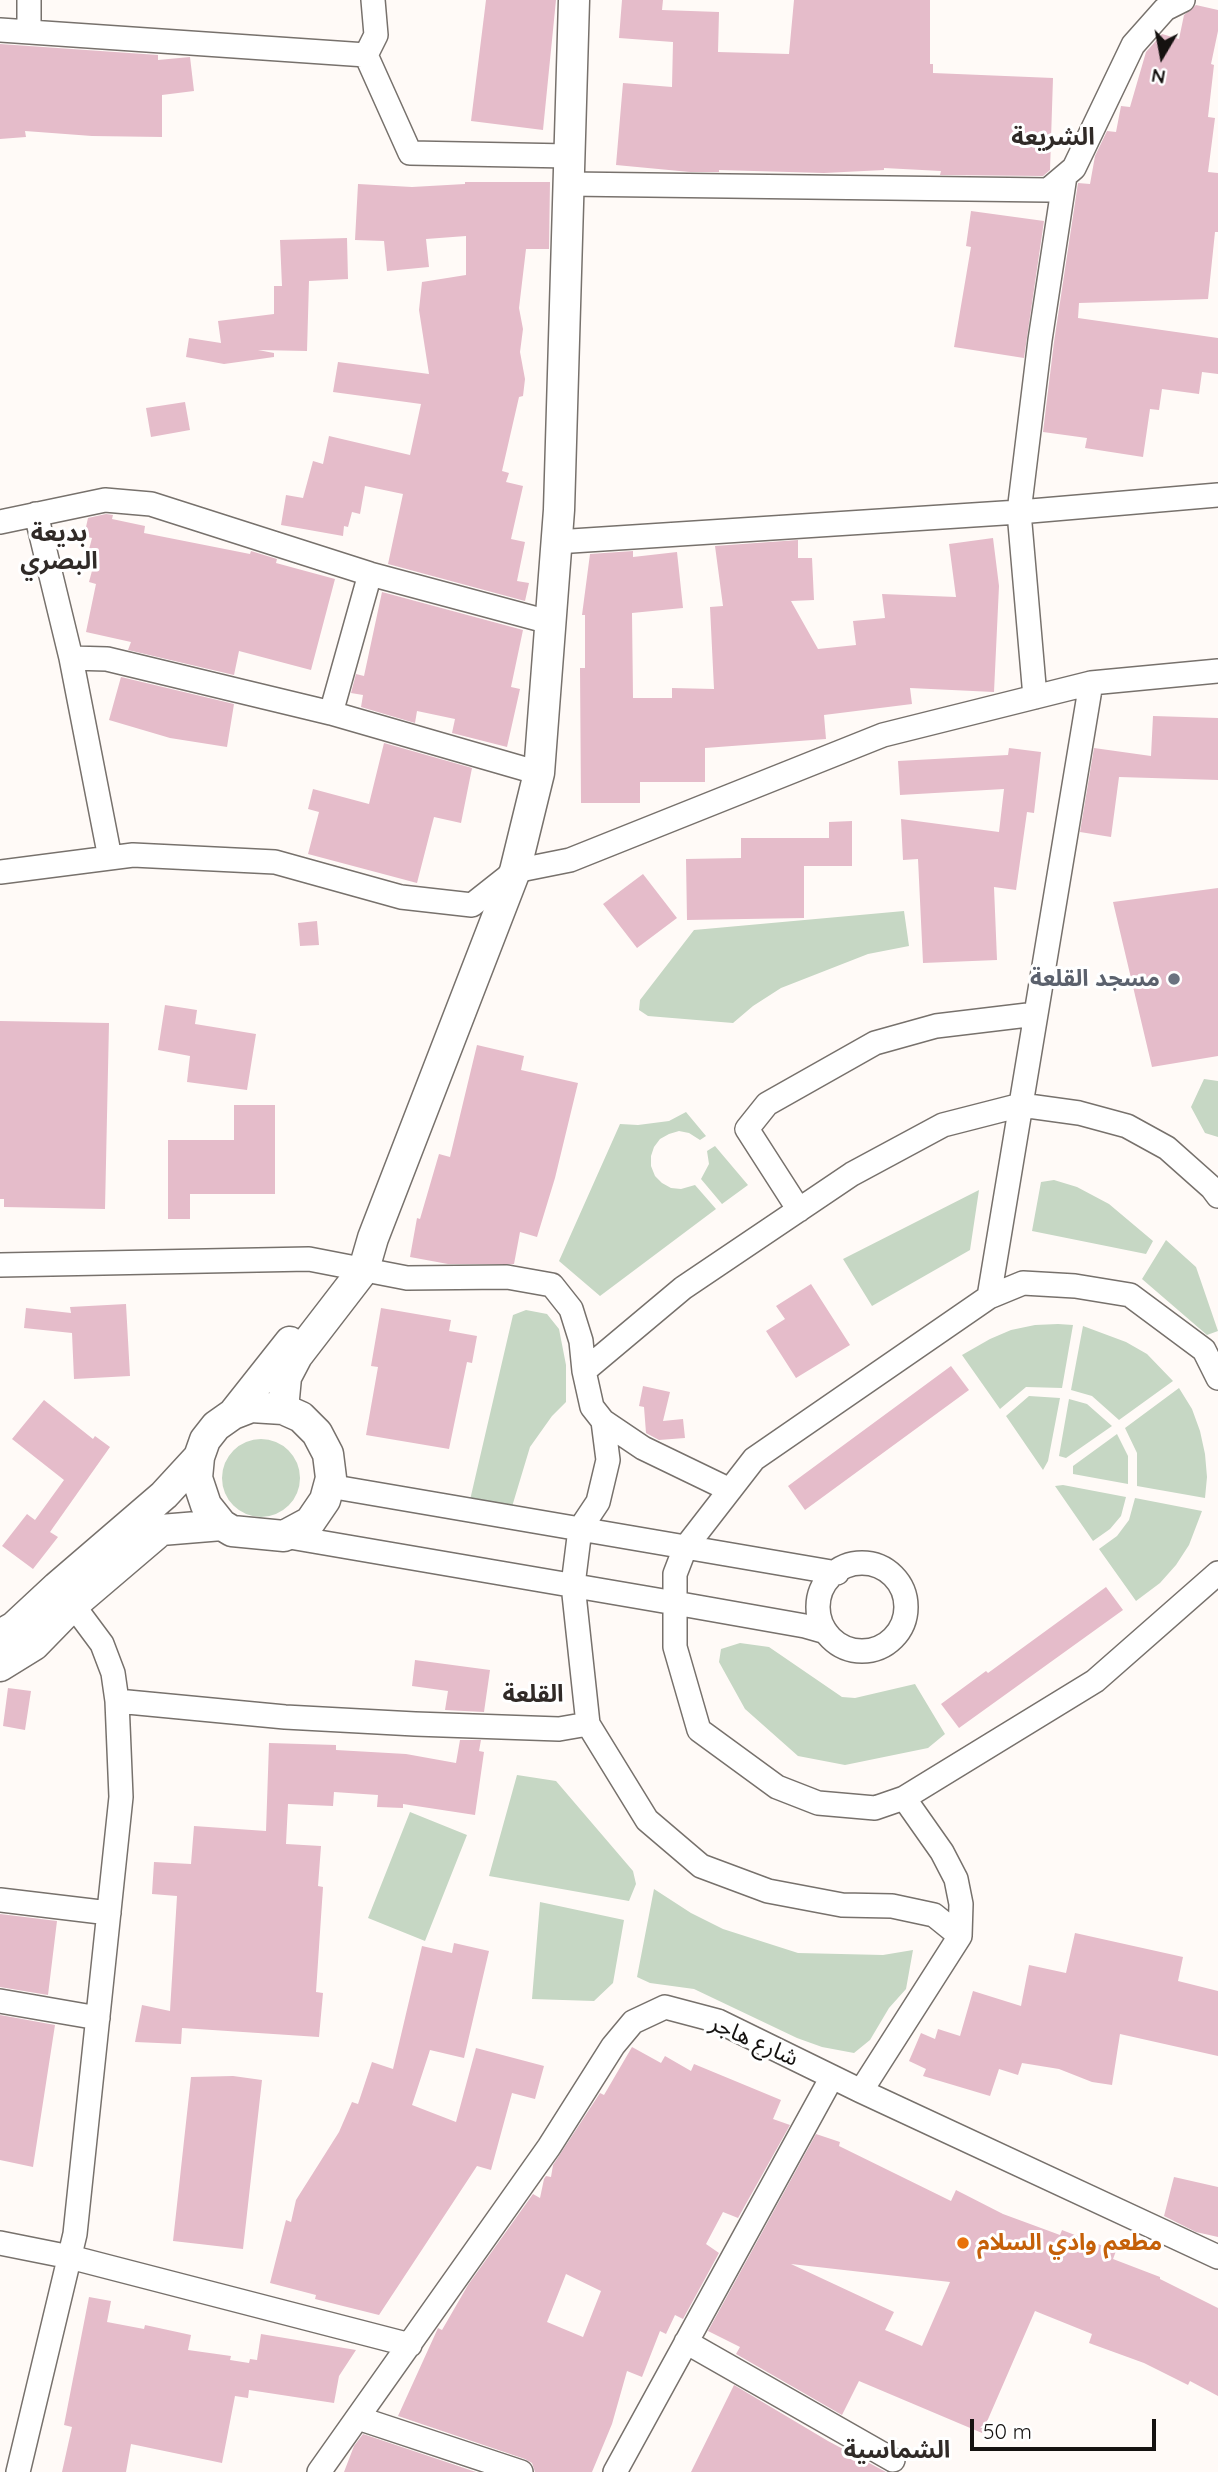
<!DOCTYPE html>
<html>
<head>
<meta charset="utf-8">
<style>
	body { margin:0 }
	#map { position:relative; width:1218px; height:2472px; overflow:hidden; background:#fffaf7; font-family:Quicksand,sans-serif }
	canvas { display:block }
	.north { position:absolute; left:1127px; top:21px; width:70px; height:70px; -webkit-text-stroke:5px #fff; paint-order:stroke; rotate:190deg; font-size:19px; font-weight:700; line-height:28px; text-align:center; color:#151210 }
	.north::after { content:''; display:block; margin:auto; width:24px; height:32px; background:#151210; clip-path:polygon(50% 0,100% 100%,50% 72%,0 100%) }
	.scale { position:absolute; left:970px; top:2419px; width:186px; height:32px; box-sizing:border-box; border:4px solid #151210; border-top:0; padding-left:9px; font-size:21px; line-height:24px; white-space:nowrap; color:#151210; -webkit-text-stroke:5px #fff; paint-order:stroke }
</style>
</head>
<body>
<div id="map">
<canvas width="1218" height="2472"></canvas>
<div class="north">N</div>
<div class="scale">50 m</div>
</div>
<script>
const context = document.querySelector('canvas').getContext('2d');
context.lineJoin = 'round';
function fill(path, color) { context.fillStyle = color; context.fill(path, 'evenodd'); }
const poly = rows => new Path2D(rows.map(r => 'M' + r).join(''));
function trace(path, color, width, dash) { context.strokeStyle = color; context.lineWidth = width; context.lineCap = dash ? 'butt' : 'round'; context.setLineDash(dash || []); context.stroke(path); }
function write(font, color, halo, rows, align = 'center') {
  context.font = font + ' Quicksand,"Noto Sans Arabic",sans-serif'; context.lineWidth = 6; context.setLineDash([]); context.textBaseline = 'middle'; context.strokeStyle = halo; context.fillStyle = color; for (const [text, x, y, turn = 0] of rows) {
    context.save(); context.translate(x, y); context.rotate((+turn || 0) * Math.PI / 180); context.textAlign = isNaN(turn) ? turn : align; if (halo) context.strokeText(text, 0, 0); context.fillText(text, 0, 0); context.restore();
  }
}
fill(poly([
	[904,911,909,946,868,954,781,988,753,1006,733,1023,648,1016,639,1010,640,1000,694,930],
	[1204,1079,1218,1081,1218,1137,1205,1133,1191,1107],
	[686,1112,706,1136,700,1140,689,1133,679,1131,669,1134,660,1139,654,1147,651,1156,651,1166,655,1176,662,1183,671,1188,681,1189,695,1185,716,1209,600,1296,559,1261,620,1124,638,1125,669,1121],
	[715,1146,748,1185,722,1204,701,1179,709,1164,707,1151],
	[1054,1180,1077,1187,1109,1204,1153,1241,1146,1254,1032,1231,1041,1182],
	[979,1190,970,1250,872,1306,843,1259],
	[1166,1240,1196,1267,1218,1331,1207,1335,1142,1279],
	[526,1310,547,1314,559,1329,566,1365,566,1402,552,1416,530,1447,511,1510,470,1500,513,1315],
	[1058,1324,1073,1325,1062,1388,1026,1387,1000,1409,962,1355,990,1339,1011,1330,1035,1325],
	[1083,1326,1126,1342,1147,1354,1173,1381,1119,1420,1092,1396,1071,1390],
	[1179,1388,1192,1409,1200,1431,1205,1454,1207,1477,1205,1498,1137,1486,1137,1453,1125,1428],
	[1029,1396,1060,1398,1048,1461,1043,1470,1006,1416],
	[1069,1399,1087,1404,1112,1426,1066,1458,1059,1456],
	[1117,1434,1128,1456,1128,1484,1073,1474,1073,1466],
	'222 1478a39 39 0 1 1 78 0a39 39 0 1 1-78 0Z',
	[1063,1485,1126,1497,1121,1516,1110,1529,1093,1541,1055,1486],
	[1135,1498,1202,1511,1189,1545,1176,1565,1160,1583,1136,1601,1099,1549,1117,1536,1129,1520],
	[740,1643,769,1647,842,1697,855,1698,915,1684,945,1734,928,1748,845,1765,798,1756,745,1709,719,1662,721,1649],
	[517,1775,556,1781,633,1871,636,1884,629,1901,489,1876],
	[410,1812,467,1835,425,1941,368,1918],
	[654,1889,691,1913,723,1929,798,1953,883,1955,913,1950,906,1989,889,2008,870,2040,854,2053,822,2047,797,2038,694,1989,650,1983,637,1977],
	[540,1902,624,1920,613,1983,594,2001,532,1999]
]), '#c6d7c4');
fill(poly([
	[486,0,556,0,543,130,471,121],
	[622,0,663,0,662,10,719,12,718,52,789,54,794,0,930,0,930,64,933,64,933,73,1053,78,1050,170,1043,176,940,175,941,171,884,168,884,170,824,173,719,170,719,172,690,172,616,165,623,83,672,87,673,42,619,38],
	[1196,5,1218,10,1218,31,1211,64,1214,65,1208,117,1215,118,1208,172,1218,173,1218,232,1215,232,1208,299,1079,303,1078,318,1218,338,1218,374,1202,372,1199,394,1162,389,1159,410,1150,409,1143,457,1085,448,1087,438,1043,432,1054,342,1078,183,1090,184,1095,156,1107,131,1116,132,1121,106,1130,107,1146,52,1162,34,1179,39,1184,15],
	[0,44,158,55,158,60,190,57,194,91,162,95,162,137,92,136,25,131,26,137,0,139],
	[465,182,550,182,549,249,526,249,519,308,523,329,520,352,525,379,523,396,519,397,502,471,509,473,506,482,523,486,511,539,525,542,517,581,529,583,525,601,388,564,403,494,365,486,360,514,352,512,348,527,344,526,343,536,281,525,286,495,303,498,313,461,323,464,329,436,410,455,421,404,333,392,338,362,429,374,419,310,422,282,466,275,466,236,426,239,429,267,387,271,384,241,355,240,358,184,412,187,465,184],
	[971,211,1044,221,1024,358,954,347,971,247,966,246],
	[347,238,348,279,309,281,307,351,258,350,274,353,274,357,224,364,186,357,189,338,221,343,218,321,274,314,274,286,282,286,280,240],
	[185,402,190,430,151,437,146,408],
	[106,514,113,515,112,519,145,526,144,533,250,554,251,551,277,559,276,563,335,579,311,670,239,651,234,675,128,650,131,642,86,632,96,584,89,582,93,567,85,565,92,538,84,536,88,518],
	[993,538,999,586,994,692,910,688,912,704,824,715,826,739,705,748,705,782,640,782,640,803,581,803,580,668,585,668,585,615,582,615,590,554,633,551,633,557,677,552,683,608,632,613,633,698,672,698,672,688,714,689,710,607,723,606,715,546,798,540,798,558,812,558,814,600,791,601,818,649,856,645,853,621,885,618,882,594,956,597,949,544],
	[382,592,523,630,511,687,520,689,507,747,452,733,455,719,417,711,415,723,361,707,363,695,351,693,356,674,364,676],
	[121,677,234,704,227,747,170,738,109,720],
	[1153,716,1218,718,1218,780,1119,777,1111,837,1080,832,1094,748,1151,756],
	[384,743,472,768,461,823,434,817,417,883,308,854,319,812,308,809,313,789,369,804],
	[1009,748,1041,752,1034,813,1027,812,1016,890,994,887,997,960,923,963,918,859,903,860,901,819,999,832,1004,789,900,795,898,761,1008,755],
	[852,821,852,866,804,866,804,918,687,920,686,859,741,858,741,838,829,838,829,822],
	[643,874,677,918,637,948,603,904],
	[1218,888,1218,1056,1152,1067,1113,902],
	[317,921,319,945,300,946,298,923],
	[165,1005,197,1010,195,1024,256,1034,247,1090,187,1082,190,1056,158,1050],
	[0,1021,109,1023,105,1209,4,1207,4,1199,0,1199],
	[477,1045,524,1056,521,1070,578,1083,555,1178,537,1237,520,1232,514,1264,448,1264,410,1257,417,1218,420,1219,439,1154,450,1157],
	[234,1105,275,1105,275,1194,190,1194,190,1219,168,1219,168,1140,234,1140],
	[811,1284,850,1345,796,1378,766,1331,785,1319,776,1306],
	[126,1304,130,1376,74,1379,72,1333,24,1328,26,1308,71,1313,70,1307],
	[381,1308,451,1320,449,1331,477,1336,472,1363,467,1362,449,1449,366,1435,378,1367,371,1366],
	[951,1366,969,1390,805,1510,788,1486],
	[643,1386,670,1392,663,1421,683,1419,685,1438,659,1440,646,1433,644,1407,639,1406],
	[44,1400,93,1439,95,1436,110,1447,50,1532,58,1537,33,1569,2,1546,27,1514,35,1520,64,1480,12,1439],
	[1106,1587,1123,1610,959,1728,941,1704,986,1671,988,1673],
	[415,1660,490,1670,484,1712,445,1710,448,1691,412,1686],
	[8,1688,31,1691,25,1730,3,1726],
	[460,1740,481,1740,479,1751,484,1752,475,1815,403,1804,403,1808,377,1807,378,1795,334,1792,333,1806,288,1804,286,1844,321,1846,318,1886,323,1887,316,1992,323,1993,319,2037,182,2028,181,2044,135,2042,142,2005,170,2011,177,1896,152,1894,154,1862,191,1864,194,1826,266,1831,269,1743,336,1745,336,1750,406,1754,456,1763],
	[0,1914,57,1921,48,1995,0,1987],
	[1075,1933,1183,1957,1178,1981,1218,1991,1218,2056,1120,2034,1112,2085,1092,2082,1059,2069,1022,2063,1018,2075,999,2069,990,2096,923,2076,926,2069,909,2061,921,2033,935,2039,938,2029,960,2036,973,1991,1021,2006,1029,1965,1066,1973],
	[454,1943,489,1951,464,2058,430,2050,412,2105,456,2122,476,2048,544,2066,535,2099,512,2093,491,2170,477,2166,379,2315,315,2299,316,2295,270,2283,286,2220,291,2222,296,2200,339,2132,352,2102,358,2104,372,2062,393,2069,422,1946,452,1953],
	[0,2015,55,2025,33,2167,0,2160],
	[632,2047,661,2063,665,2056,691,2071,694,2064,781,2100,773,2119,790,2125,738,2218,723,2212,706,2244,719,2253,683,2319,675,2315,666,2334,660,2331,642,2377,627,2371,612,2424,592,2472,535,2472,532,2463,525,2459,398,2416,438,2328,442,2330,468,2285,533,2194,540,2198,544,2179,546,2176,551,2177,553,2165,600,2093,604,2095],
	[566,2274,601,2291,583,2337,547,2322],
	[233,2076,262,2080,243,2249,173,2241,191,2077],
	[816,2134,840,2142,839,2146,951,2201,956,2190,1003,2214,1060,2235,1062,2230,1116,2251,1113,2259,1160,2277,1160,2279,1218,2308,1218,2396,1190,2381,1188,2385,1144,2363,1089,2343,1092,2334,1035,2311,982,2433,859,2381,842,2415,736,2354,740,2347,708,2331],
	[791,2264,950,2282,922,2346,885,2330,894,2312],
	[1174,2177,1218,2187,1218,2237,1196,2232,1164,2216],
	[89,2297,111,2301,107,2322,144,2329,145,2325,191,2335,188,2350,231,2356,230,2360,249,2363,250,2359,257,2360,261,2334,356,2350,339,2376,334,2403,249,2390,248,2398,235,2396,222,2463,131,2444,126,2472,62,2472,72,2427,64,2425],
	[734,2385,828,2441,886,2472,691,2472],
	[363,2434,476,2472,344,2472,354,2446]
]), '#e5bcca');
const minor = poly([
	[0,30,366,55,376,35,373,0],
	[29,32,29,0],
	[366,55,410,153,569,156],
	[568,184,1048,190,1074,168,1133,45,1165,9,1183,0],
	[36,514,71,658,110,858],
	[0,522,105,500,151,504,370,574,549,622],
	[556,542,1019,512,1218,495],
	[71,658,107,659,331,713,539,773],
	[1035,697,1019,512,1040,340,1065,176],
	[331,713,370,574],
	[0,872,133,855,275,862,401,897,472,905,515,871,570,860,883,735,1091,683,1218,671],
	[799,1210,747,1129,767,1104,875,1043,936,1026,1036,1014],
	[0,1265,309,1259,407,1278,507,1277,552,1285,571,1309,581,1341,584,1371,592,1407,603,1421,643,1448,730,1490],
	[989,1297,1091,683],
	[584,1371,683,1288,852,1174,943,1125,1021,1105,1079,1113,1127,1126,1167,1148,1212,1188,1218,1196],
	[1218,1378,1204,1350,1130,1295,1075,1286,1023,1283,989,1297,754,1459,685,1548,675,1574,675,1647,699,1730,777,1787,818,1803,875,1808,904,1798,1095,1681,1218,1573],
	[603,1421,608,1460,598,1502,580,1529,573,1585,588,1724,647,1820,701,1866,768,1891,842,1905,892,1906,934,1915,960,1936],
	[329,1486,837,1573],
	[284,1536,675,1603,805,1626,826,1632],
	'818 1607a44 44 0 1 1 88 0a44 44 0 1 1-88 0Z',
	[117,1701,285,1717,415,1724,559,1729,588,1724],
	[0,1900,109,1913],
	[0,2001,98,2018],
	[861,2091,960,1936,961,1904,956,1879,942,1852,904,1798],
	[0,2243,70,2257,410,2345],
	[686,2342,893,2460],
	[358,2418,521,2472],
	[18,2472,75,2234,121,1797,117,1701,113,1673,102,1644,73,1605],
	[319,2472,549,2147,613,2046,633,2022,665,2007,718,2021,861,2091,1218,2257],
	[615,2472,832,2077]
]);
const tertiary = poly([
	[283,1409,286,1377,297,1356,364,1269,373,1238,515,871,539,773,559,510,574,0],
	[233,1414,290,1342],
	[0,1635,14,1627,57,1587,164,1495,199,1457,205,1440,216,1426,233,1414,251,1407,283,1409,301,1417,317,1433,328,1454,331,1478,325,1500,310,1522,284,1536,232,1531,222,1525,206,1505,197,1478,199,1457],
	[0,1666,34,1645,73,1605,161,1530,222,1525]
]);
trace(minor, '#77716c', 26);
trace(tertiary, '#77716c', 33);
trace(minor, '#fff', 23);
trace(tertiary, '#fff', 30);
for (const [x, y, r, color] of [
	[1174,979,7,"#6b7280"],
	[963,2243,7,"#e8710a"]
]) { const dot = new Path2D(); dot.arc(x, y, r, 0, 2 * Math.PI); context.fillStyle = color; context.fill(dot); trace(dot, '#fff', 2.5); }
write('bold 23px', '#5b616d', '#fff', [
	["مسجد القلعة",1160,979]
], 'right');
write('23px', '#151210', '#fff', [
	["شارع هاجر",754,2041,24]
]);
write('bold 23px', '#c56008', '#fff', [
	["مطعم وادي السلام",977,2243]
], 'left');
write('bold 24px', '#302a27', '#fff', [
	["الشريعة",1053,138],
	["بديعة",59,534],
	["البصري",59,562],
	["القلعة",533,1695],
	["الشماسية",897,2451]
]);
</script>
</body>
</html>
